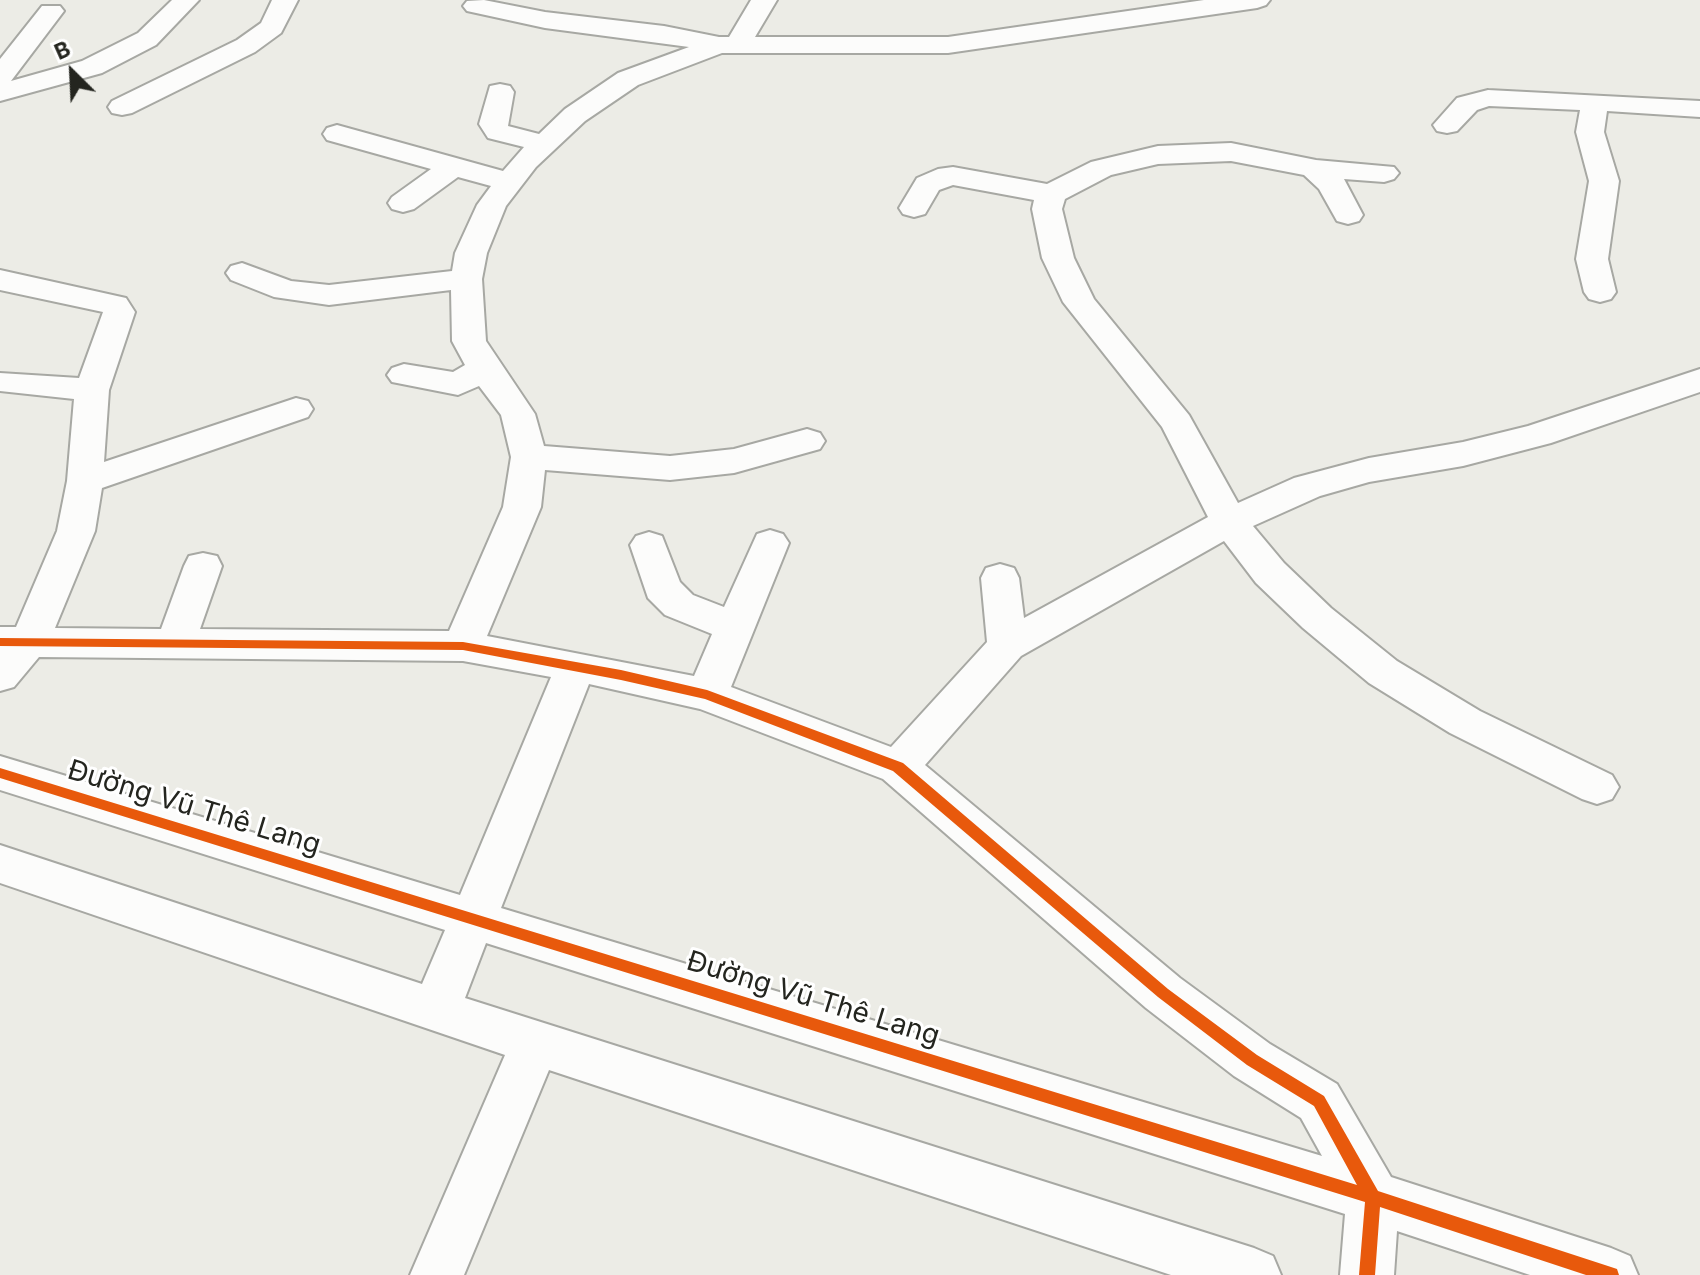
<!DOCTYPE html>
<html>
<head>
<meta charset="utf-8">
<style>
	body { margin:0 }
	#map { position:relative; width:1700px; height:1275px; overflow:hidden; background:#ecece6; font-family:Inter,sans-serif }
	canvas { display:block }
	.north { position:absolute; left:32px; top:32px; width:80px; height:80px; -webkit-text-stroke:6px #fff; paint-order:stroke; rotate:336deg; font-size:22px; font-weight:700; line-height:32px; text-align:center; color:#24251f }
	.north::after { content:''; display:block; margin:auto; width:28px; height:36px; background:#24251f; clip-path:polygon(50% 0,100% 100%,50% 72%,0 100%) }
</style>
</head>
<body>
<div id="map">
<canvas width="1700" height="1275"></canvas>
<div class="north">B</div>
</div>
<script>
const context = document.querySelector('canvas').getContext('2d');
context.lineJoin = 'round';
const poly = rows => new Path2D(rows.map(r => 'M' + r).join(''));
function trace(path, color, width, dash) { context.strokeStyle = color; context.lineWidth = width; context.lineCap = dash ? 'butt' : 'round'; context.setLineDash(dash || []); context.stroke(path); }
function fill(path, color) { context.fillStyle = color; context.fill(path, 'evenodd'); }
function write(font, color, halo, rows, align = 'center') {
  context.font = font + ' Inter,sans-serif'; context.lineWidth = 6; context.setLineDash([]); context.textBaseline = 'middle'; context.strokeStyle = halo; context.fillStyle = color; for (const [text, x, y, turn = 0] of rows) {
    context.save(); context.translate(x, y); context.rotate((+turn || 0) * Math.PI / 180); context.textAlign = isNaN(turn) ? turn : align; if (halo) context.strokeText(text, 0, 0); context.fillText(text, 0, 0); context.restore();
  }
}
const minor = poly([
	[172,0,199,0,156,45,102,73,0,101,0,59,42,6,60,6,64,11,11,81,82,61,138,33,172,0],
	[272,0,298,0,281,33,255,52,132,113,122,115,112,113,108,107,112,101,237,40,261,23,272,0],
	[484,0,545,12,664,26,719,37,729,37,751,0,777,0,755,37,948,37,1204,0,1270,0,1266,5,1257,8,948,53,722,53,638,85,585,121,536,167,506,206,487,253,482,279,486,341,535,414,544,446,670,456,734,449,807,429,820,433,825,441,820,449,734,473,670,480,545,470,541,507,487,636,694,676,712,634,665,615,648,598,630,545,636,536,649,532,662,536,680,582,693,595,724,607,757,534,770,530,783,534,789,543,731,687,891,747,987,642,981,578,986,568,1000,564,1014,568,1019,578,1024,618,1208,517,1162,427,1063,302,1042,258,1032,209,1034,200,953,185,939,190,925,214,914,217,903,214,899,208,917,178,938,169,953,167,1047,184,1091,162,1158,146,1231,143,1316,160,1394,167,1399,173,1394,179,1384,182,1344,179,1363,215,1359,221,1348,224,1337,221,1319,189,1304,175,1231,161,1158,164,1111,175,1065,199,1062,209,1074,258,1094,299,1189,415,1238,503,1294,478,1369,458,1463,442,1528,426,1700,369,1700,392,1551,443,1463,466,1369,482,1320,496,1253,526,1284,563,1331,608,1397,661,1480,711,1612,775,1619,787,1612,799,1597,804,1582,799,1450,733,1369,683,1303,628,1256,583,1224,541,1021,656,925,765,1180,978,1270,1044,1337,1084,1391,1177,1611,1248,1630,1256,1638,1275,1530,1275,1397,1231,1394,1275,1340,1275,1345,1214,486,943,465,998,1254,1248,1273,1256,1281,1275,1171,1275,549,1070,464,1275,410,1275,505,1055,0,883,0,845,422,984,445,930,0,790,0,756,460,895,551,677,463,661,39,657,14,687,0,691,0,627,16,627,57,531,67,481,74,399,0,391,0,373,79,378,103,312,0,290,0,270,126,298,135,312,109,390,104,462,296,398,308,401,313,409,308,417,102,488,95,531,55,628,161,629,184,566,189,556,203,553,217,556,222,566,200,629,449,631,503,507,511,457,501,415,479,386,458,395,392,382,387,375,392,368,404,364,453,372,465,365,452,341,451,290,329,305,274,297,231,280,226,273,231,266,242,263,291,281,329,285,452,271,455,253,477,205,491,186,458,177,414,209,403,212,392,209,388,203,392,197,431,169,327,140,323,134,327,128,337,125,503,171,524,147,488,138,479,124,490,86,500,84,510,86,514,92,508,126,539,134,565,109,618,73,689,47,545,28,467,11,463,6,467,1,484,0],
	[589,684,700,709,883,779,1146,1008,1234,1076,1301,1118,1322,1156,501,908,589,684],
	[1488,90,1700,101,1700,117,1607,111,1604,132,1619,181,1608,259,1616,292,1611,299,1600,302,1589,299,1584,292,1576,259,1589,181,1576,132,1580,110,1489,106,1477,110,1457,131,1447,133,1437,131,1433,125,1457,98,1488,90]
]);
trace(minor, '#a7a8a3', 4);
fill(minor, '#fcfcfb');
fill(poly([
	[0,638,463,642,621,670,707,690,903,763,1168,989,1257,1055,1324,1096,1378,1191,1611,1267,1617,1269,1619,1275,1586,1275,1380,1207,1375,1275,1359,1275,1365,1202,0,778,0,768,1357,1185,1314,1106,1247,1065,1158,997,893,771,705,699,621,680,463,650,0,646,0,638]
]), '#e8590c');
write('28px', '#24251f', '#fff', [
	["Đường Vũ Thê Lang",194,808,17],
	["Đường Vũ Thê Lang",813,999,17]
]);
</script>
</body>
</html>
